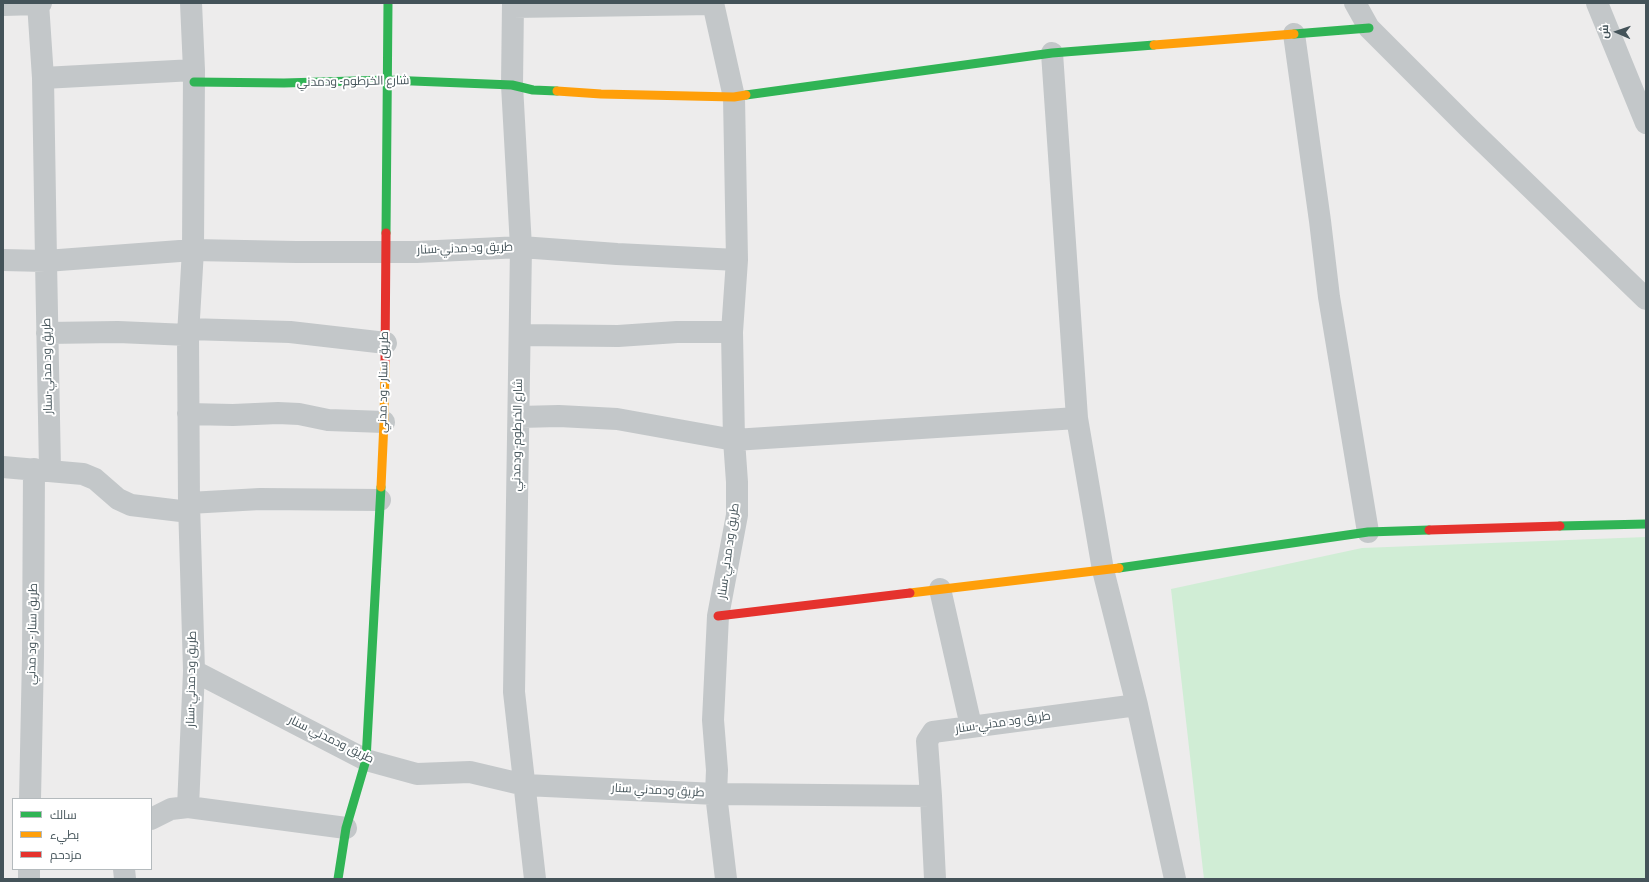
<!DOCTYPE html>
<html>
<head>
<meta charset="utf-8">
<style>
	body { margin:0 }
	#map { position:relative; width:1649px; height:882px; overflow:hidden; background:#edecec; font-family:"Roboto Condensed",Cairo,sans-serif }
	canvas { display:block }
	.frame { position:absolute; inset:0; border:4px solid #445359; pointer-events:none }
	.legend { position:absolute; left:12px; top:798px; width:140px; height:72px; box-sizing:border-box; background:#fff; border:1px solid #b4babd; margin:0; padding:5px 7px; list-style:none; font-size:12px; color:#445359 }
	.legend li { display:flex; align-items:center; gap:8px; height:20px }
	.legend b { width:20px; border:1px solid #b4babd }
	.north { position:absolute; left:1597px; top:12px; width:40px; height:40px; -webkit-text-stroke:3px #fff; paint-order:stroke; rotate:272deg; font-size:11px; font-weight:700; line-height:16px; text-align:center; color:#445359 }
	.north::after { content:''; display:block; margin:auto; width:14px; height:18px; background:#445359; clip-path:polygon(50% 0,100% 100%,50% 72%,0 100%) }
</style>
</head>
<body>
<div id="map">
<canvas width="1649" height="882"></canvas>
<div class="frame"></div>
<ul class="legend">
<li><b style="height:5px;background:#30b455"></b>سالك</li>
<li><b style="height:5px;background:#ff9f0a"></b>بطيء</li>
<li><b style="height:5px;background:#e5322d"></b>مزدحم</li>
</ul>
<div class="north">ش</div>
</div>
<script>
const context = document.querySelector('canvas').getContext('2d');
context.lineJoin = 'round';
function fill(path, color) { context.fillStyle = color; context.fill(path, 'evenodd'); }
const poly = rows => new Path2D(rows.map(r => 'M' + r).join(''));
function trace(path, color, width, dash) { context.strokeStyle = color; context.lineWidth = width; context.lineCap = dash ? 'butt' : 'round'; context.setLineDash(dash || []); context.stroke(path); }
function write(font, color, halo, rows, align = 'center') {
  context.font = font + ' "Roboto Condensed",Cairo,sans-serif'; context.lineWidth = 4; context.setLineDash([]); context.textBaseline = 'middle'; context.strokeStyle = halo; context.fillStyle = color; for (const [text, x, y, turn = 0] of rows) {
    context.save(); context.translate(x, y); context.rotate((+turn || 0) * Math.PI / 180); context.textAlign = isNaN(turn) ? turn : align; if (halo) context.strokeText(text, 0, 0); context.fillText(text, 0, 0); context.restore();
  }
}
fill(poly([
	[1646,537,1646,879,1204,879,1171,589,1362,548]
]), '#d0edd5');
trace(poly([
	[38,3,43,78,46,261,50,470],
	[513,3,512,85,521,247,514,692,535,879],
	[713,3,734,97,737,260,732,332,734,440,737,482,737,515,718,616,713,720,717,770,716,794,726,879],
	[1355,3,1369,28,1469,128,1646,299],
	[1597,3,1646,123],
	[3,5,38,4,41,3],
	[513,7,713,4],
	[1294,34,1320,221,1329,297,1368,532],
	[1052,53,1077,418,1103,570,1137,705,1175,879],
	[43,78,194,70],
	[3,260,46,261,193,250,296,252,417,252,521,247,617,254,737,260],
	[188,329,290,332,386,343],
	[47,333,118,332,188,335],
	[520,335,618,336,677,332,732,332],
	[188,414,233,415,278,413,299,414,328,420,384,422],
	[519,417,559,416,617,419,734,440,1077,418],
	[3,467,83,474,95,479,118,499,131,505,189,512],
	[189,503,260,499,380,500],
	[940,589,971,726],
	[194,671,366,760,417,774,470,772,525,785,716,794,931,796,935,879],
	[931,796,927,741,933,732,1137,705],
	[30,799,33,656,34,469],
	[188,807,194,671,189,503,188,335,193,250,194,70,191,3],
	[151,819,171,809,188,807,346,828],
	[124,869,125,879],
	[29,879,29,869]
]), '#c3c7c9', 22);
trace(poly([
	[1294,34,1369,28],
	[194,82,284,83,388,80,512,85,533,90,557,91],
	[746,95,1052,53,1154,45],
	[386,233,388,3],
	[1560,526,1646,524],
	[1119,568,1368,532,1429,530],
	[338,879,346,828,366,760,381,487]
]), '#30b455', 9);
trace(poly([
	[1154,45,1294,34],
	[557,91,601,94,734,97,746,95],
	[381,487,384,422,385,363],
	[910,593,1119,568]
]), '#ff9f0a', 9);
trace(poly([
	[385,363,386,233],
	[1429,530,1560,526],
	[718,616,910,593]
]), '#e5322d', 9);
write('12px', '#445359', '#fff', [
	["شارع الخرطوم- ودمدني",353,82,-1],
	["طريق ود مدني-سنار",465,249,-2],
	["طريق ود مدني-سنار",48,366,-91],
	["طريق سنار - ود مدني",384,382,-89],
	["شارع الخرطوم- ودمدني",518,435,-89],
	["طريق ود مدني-سنار",729,551,-82],
	["طريق سنار - ود مدني",33,634,-89],
	["طريق ود مدني-سنار",192,679,-89],
	["طريق ود مدني-سنار",1003,723,-8],
	["طريق ودمدني سنار",331,740,26],
	["طريق ودمدني سنار",658,791,3]
]);
</script>
</body>
</html>
